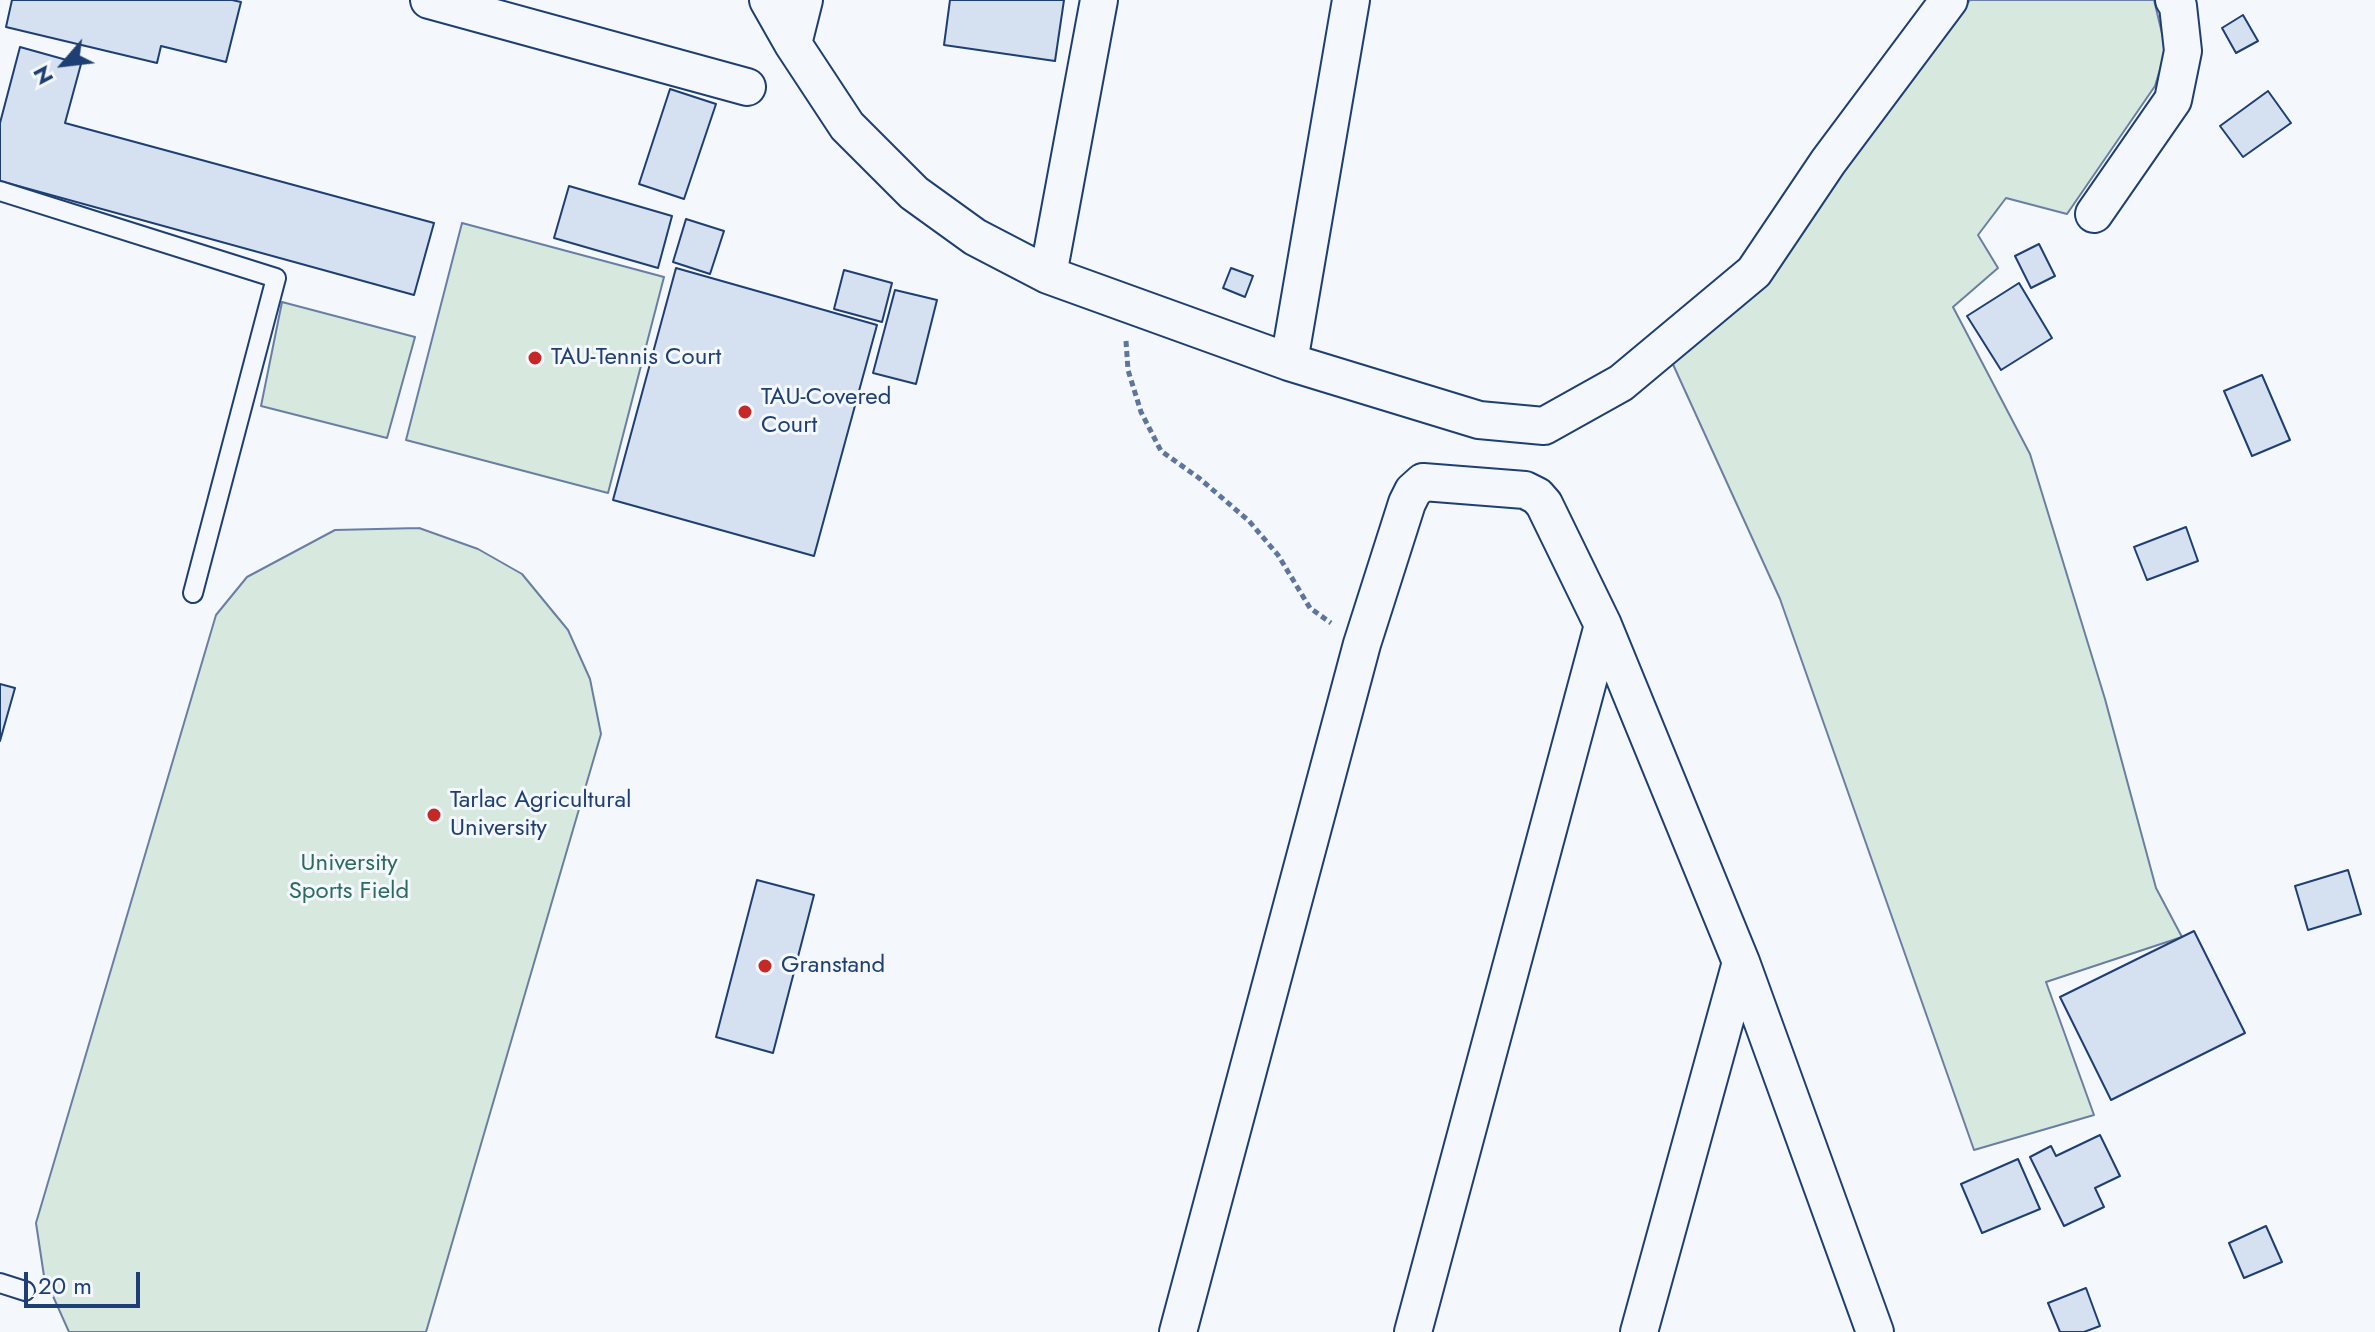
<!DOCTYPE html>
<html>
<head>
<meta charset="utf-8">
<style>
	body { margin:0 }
	#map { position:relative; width:2375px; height:1332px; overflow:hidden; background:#f4f7fb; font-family:Jost,sans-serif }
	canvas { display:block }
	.north { position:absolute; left:24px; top:24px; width:80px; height:80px; -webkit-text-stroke:6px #f4f7fb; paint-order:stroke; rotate:242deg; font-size:22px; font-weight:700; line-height:32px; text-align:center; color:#1d3f73 }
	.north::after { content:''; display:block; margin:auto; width:28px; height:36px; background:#1d3f73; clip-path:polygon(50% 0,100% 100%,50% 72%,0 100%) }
	.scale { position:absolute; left:24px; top:1272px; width:116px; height:36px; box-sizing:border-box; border:4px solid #1d3f73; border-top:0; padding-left:10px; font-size:24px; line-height:28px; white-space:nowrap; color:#1d3f73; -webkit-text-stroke:6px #f4f7fb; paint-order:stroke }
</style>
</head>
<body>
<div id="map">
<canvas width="2375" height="1332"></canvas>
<div class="north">N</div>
<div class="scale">20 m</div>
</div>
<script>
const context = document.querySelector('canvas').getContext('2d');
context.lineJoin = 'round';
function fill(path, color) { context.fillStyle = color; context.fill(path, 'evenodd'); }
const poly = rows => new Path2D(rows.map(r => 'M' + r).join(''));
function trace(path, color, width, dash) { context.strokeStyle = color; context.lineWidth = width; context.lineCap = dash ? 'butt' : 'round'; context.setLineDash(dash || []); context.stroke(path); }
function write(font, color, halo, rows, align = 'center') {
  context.font = font + ' Jost,sans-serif'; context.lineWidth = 6; context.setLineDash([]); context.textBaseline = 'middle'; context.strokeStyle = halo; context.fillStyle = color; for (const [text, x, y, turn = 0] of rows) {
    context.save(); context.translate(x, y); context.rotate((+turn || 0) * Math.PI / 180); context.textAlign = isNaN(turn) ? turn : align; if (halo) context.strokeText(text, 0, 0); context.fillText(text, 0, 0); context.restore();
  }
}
const green = poly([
	[1970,0,2154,0,2166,50,2155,86,2067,214,2006,198,1978,235,1998,268,1953,307,2030,454,2105,699,2156,888,2182,937,2046,982,2094,1115,1974,1150,1780,599,1671,360,1842,170,1970,0],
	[462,223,664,277,608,493,406,440,462,223],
	[282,302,415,337,387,438,261,406,282,302],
	[419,528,478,549,522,574,568,630,590,679,601,734,426,1332,69,1332,44,1276,36,1223,216,615,247,577,335,530,419,528]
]);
fill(green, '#d7e8df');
trace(green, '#687fa3', 2);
const building = poly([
	[12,0,232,0,241,2,226,62,161,46,157,63,6,27,12,0],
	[950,0,1064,0,1055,61,944,45,950,0],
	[2243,15,2258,41,2236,53,2222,28,2243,15],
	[20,47,81,64,65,123,434,223,414,295,0,181,0,123,20,47],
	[670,89,716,104,684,199,639,184,670,89],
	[2268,91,2291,123,2243,157,2220,126,2268,91],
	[569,186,672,216,658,268,554,238,569,186],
	[686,219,724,231,710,274,673,262,686,219],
	[2039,244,2055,276,2031,288,2015,256,2039,244],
	[676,268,877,325,814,556,613,500,676,268],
	[1231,268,1253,276,1245,297,1223,288,1231,268],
	[844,270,892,283,882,322,834,309,844,270],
	[2019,283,2052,338,2001,370,1967,316,2019,283],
	[895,290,937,300,916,384,873,373,895,290],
	[2262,375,2290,440,2252,456,2224,391,2262,375],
	[2186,527,2198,561,2147,580,2134,547,2186,527],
	[0,684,15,688,0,741,0,684],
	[2348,870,2361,914,2308,930,2295,886,2348,870],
	[757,880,814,895,773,1053,716,1037,757,880],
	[2194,931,2245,1033,2111,1100,2060,997,2194,931],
	[2100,1135,2120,1176,2095,1188,2104,1207,2064,1226,2030,1157,2051,1146,2056,1156,2100,1135],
	[2018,1159,2040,1209,1982,1233,1961,1184,2018,1159],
	[2266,1226,2282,1262,2244,1278,2229,1243,2266,1226],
	[2086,1288,2100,1326,2084,1332,2060,1332,2048,1303,2086,1288]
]);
fill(building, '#d5e0f0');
trace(building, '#1d3f73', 2);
const service = poly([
	[0,191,276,278,193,593],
	[0,1283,25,1291]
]);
const minor = poly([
	[429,0,747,87],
	[768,0,793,44,847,126,914,193,975,237,1048,275,1289,362,1479,420,1544,426,1621,383,1754,272,1828,162,1949,0],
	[793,44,804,0],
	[2094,214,2173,100,2183,51,2178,6,2174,0],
	[1048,275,1099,0],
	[1289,362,1351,0],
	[1178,1332,1362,644,1407,503,1413,491,1423,482,1525,490,1537,496,1544,504,1603,625,1741,962,1875,1332],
	[1413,1332,1603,625],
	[1639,1332,1741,962]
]);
trace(service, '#1d3f73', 22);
trace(minor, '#1d3f73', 40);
trace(poly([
	[1126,341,1128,370,1141,412,1161,451,1199,478,1249,521,1278,555,1310,608,1331,623]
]), '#5e769c', 5, [6, 4]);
trace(service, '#f4f7fb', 18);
trace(minor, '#f4f7fb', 36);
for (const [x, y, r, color] of [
	[535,358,8,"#c62828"],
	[745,412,8,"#c62828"],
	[434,815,8,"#c62828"],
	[765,966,8,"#c62828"]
]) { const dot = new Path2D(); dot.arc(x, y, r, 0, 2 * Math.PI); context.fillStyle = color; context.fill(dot); trace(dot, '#f4f7fb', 3); }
write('24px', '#1d3f73', '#f4f7fb', [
	["TAU-Tennis Court",551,358],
	["TAU-Covered",761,398],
	["Court",761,426],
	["Tarlac Agricultural",450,801],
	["University",450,829],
	["Granstand",781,966]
], 'left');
write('24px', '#2c6c60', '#f4f7fb', [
	["University",349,864],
	["Sports Field",349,892]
]);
</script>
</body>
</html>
